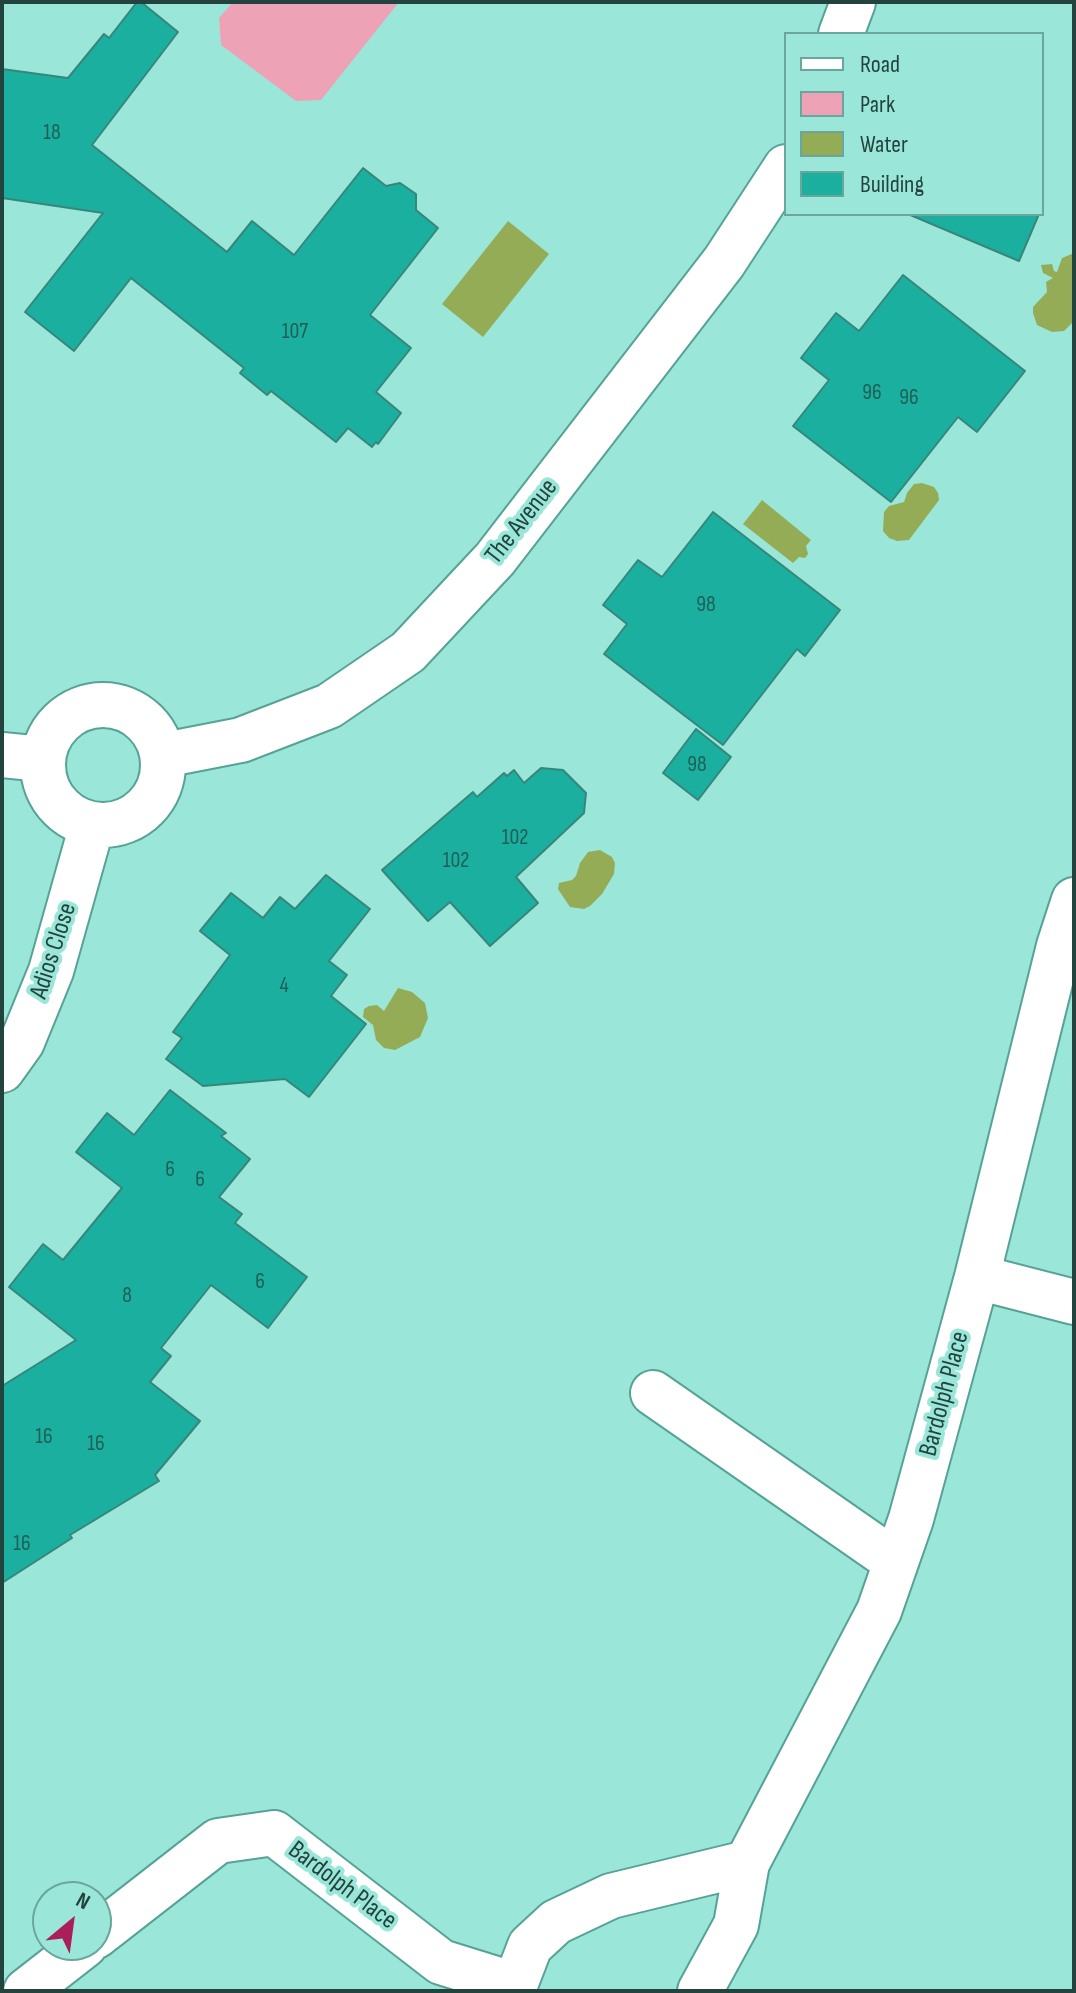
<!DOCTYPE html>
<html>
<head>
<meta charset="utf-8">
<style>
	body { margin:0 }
	#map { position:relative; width:1076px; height:1993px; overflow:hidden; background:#9ae7da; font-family:"Sofia Sans Condensed",sans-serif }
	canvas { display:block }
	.frame { position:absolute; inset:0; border:4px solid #23443e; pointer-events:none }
	.legend { position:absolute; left:784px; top:32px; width:260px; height:184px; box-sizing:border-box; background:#9ae7da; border:2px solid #6aa69c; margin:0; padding:10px 14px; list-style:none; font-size:24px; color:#23443e }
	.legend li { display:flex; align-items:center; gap:16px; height:40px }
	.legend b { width:40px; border:2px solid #6aa69c }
	.north { position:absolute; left:32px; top:1881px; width:80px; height:80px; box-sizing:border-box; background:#9ae7da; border:2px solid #6aa69c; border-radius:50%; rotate:29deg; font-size:22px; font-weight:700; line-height:32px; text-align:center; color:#23443e }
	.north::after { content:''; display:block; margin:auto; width:28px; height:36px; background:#ac1e59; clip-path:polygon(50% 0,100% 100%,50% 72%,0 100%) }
</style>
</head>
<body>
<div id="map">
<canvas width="1076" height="1993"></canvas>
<div class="frame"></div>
<ul class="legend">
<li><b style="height:10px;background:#fff"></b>Road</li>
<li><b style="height:22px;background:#eea2b6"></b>Park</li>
<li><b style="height:22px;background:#94ac55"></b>Water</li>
<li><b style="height:22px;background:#1aaf9e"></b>Building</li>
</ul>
<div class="north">N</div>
</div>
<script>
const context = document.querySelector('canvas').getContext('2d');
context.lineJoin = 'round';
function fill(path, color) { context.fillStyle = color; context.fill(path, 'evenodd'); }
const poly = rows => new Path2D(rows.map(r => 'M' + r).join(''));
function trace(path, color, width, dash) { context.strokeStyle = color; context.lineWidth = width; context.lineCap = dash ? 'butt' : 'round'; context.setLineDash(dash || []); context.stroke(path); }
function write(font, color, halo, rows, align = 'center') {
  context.font = font + ' "Sofia Sans Condensed",sans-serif'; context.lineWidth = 8; context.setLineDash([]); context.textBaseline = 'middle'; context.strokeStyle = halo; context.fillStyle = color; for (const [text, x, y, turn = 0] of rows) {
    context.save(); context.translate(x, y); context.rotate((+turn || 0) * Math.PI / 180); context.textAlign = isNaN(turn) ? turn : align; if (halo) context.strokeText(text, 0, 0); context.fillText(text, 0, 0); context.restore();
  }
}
fill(poly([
	[233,2,399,2,321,100,296,101,221,45,219,18]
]), '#eea2b6');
fill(poly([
	[508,221,549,254,483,337,442,304],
	[1074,253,1074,321,1064,331,1052,332,1037,325,1033,313,1033,307,1047,292,1046,282,1053,278,1043,273,1041,265,1052,264,1054,271,1057,272,1062,258],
	[922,483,934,487,938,493,939,500,909,540,897,541,889,538,883,531,884,512,889,506,904,502,907,493,914,484],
	[762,500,811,540,806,546,808,554,805,558,799,557,793,563,743,524],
	[600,850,612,857,615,863,614,874,602,894,590,906,584,909,570,907,558,889,559,883,572,880,576,876,580,863,588,852],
	[398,988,412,992,425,1003,428,1018,420,1037,395,1050,384,1048,376,1040,373,1025,363,1017,364,1009,369,1006,377,1005,384,1011]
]), '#94ac55');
const building = poly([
	[137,2,141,2,178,32,92,145,227,252,252,221,294,255,363,168,386,186,400,183,416,194,416,210,438,228,370,315,411,348,376,392,401,413,378,444,376,442,372,447,348,428,336,442,271,391,267,395,240,373,244,368,131,278,74,351,25,312,103,213,2,198,2,69,68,78,104,34,109,38,137,2],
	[908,214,1039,214,1019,261,908,214],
	[903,275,1025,371,977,432,958,417,891,502,793,426,829,380,801,358,836,313,859,331,903,275],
	[713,512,840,610,805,656,797,649,723,745,604,654,627,624,603,605,638,560,662,577,713,512],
	[696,729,731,757,698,800,663,773,696,729],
	[541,768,563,770,586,793,584,813,516,877,538,903,490,946,450,902,428,921,382,870,473,792,477,797,504,773,507,776,514,770,524,783,541,768],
	[326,875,370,909,329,961,347,975,331,996,366,1024,309,1097,285,1079,203,1086,166,1059,182,1038,173,1032,230,955,200,931,231,893,263,918,280,897,295,909,326,875],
	[170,1090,226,1133,221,1136,250,1159,219,1197,242,1214,235,1223,307,1277,268,1328,211,1285,161,1348,171,1356,150,1382,200,1421,155,1475,159,1481,70,1535,72,1538,2,1583,2,1386,76,1340,9,1287,43,1244,63,1260,122,1188,76,1152,107,1113,134,1135,170,1090]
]);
fill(building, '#1aaf9e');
trace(building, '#38867a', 2);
const minor = poly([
	[841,34,853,2],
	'43 765a60 60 0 1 1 120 0a60 60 0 1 1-120 0Z',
	[2,755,43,759],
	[164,755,241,740,329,706,408,652,495,559,724,262,786,167],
	[2,1070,22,1042,51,971,92,825],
	[977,1277,1074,1302],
	[653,1393,896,1562],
	[747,1863,879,1611,911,1519,977,1277,1059,946,1074,900],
	[96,1936,218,1841,274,1833,441,1962,515,1985],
	[26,1991,85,1945],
	[515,1991,515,1985,530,1946,556,1922,611,1896,747,1863,736,1925,700,1991]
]);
trace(minor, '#56a396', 48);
trace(minor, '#fff', 44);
write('22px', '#215f56', null, [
	["18",52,133],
	["107",295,332],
	["96",872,393],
	["96",909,398],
	["98",706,605],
	["98",697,765],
	["102",515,838],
	["102",456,861],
	["4",284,986],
	["6",170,1170],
	["6",200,1180],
	["6",260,1282],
	["8",127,1296],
	["16",44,1437],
	["16",96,1444],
	["16",22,1544]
]);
write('26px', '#23443e', '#9ae7da', [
	["The Avenue",522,522,-52],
	["Adios Close",54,951,-72],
	["Bardolph Place",945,1394,-75],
	["Bardolph Place",342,1886,37]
]);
</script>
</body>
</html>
